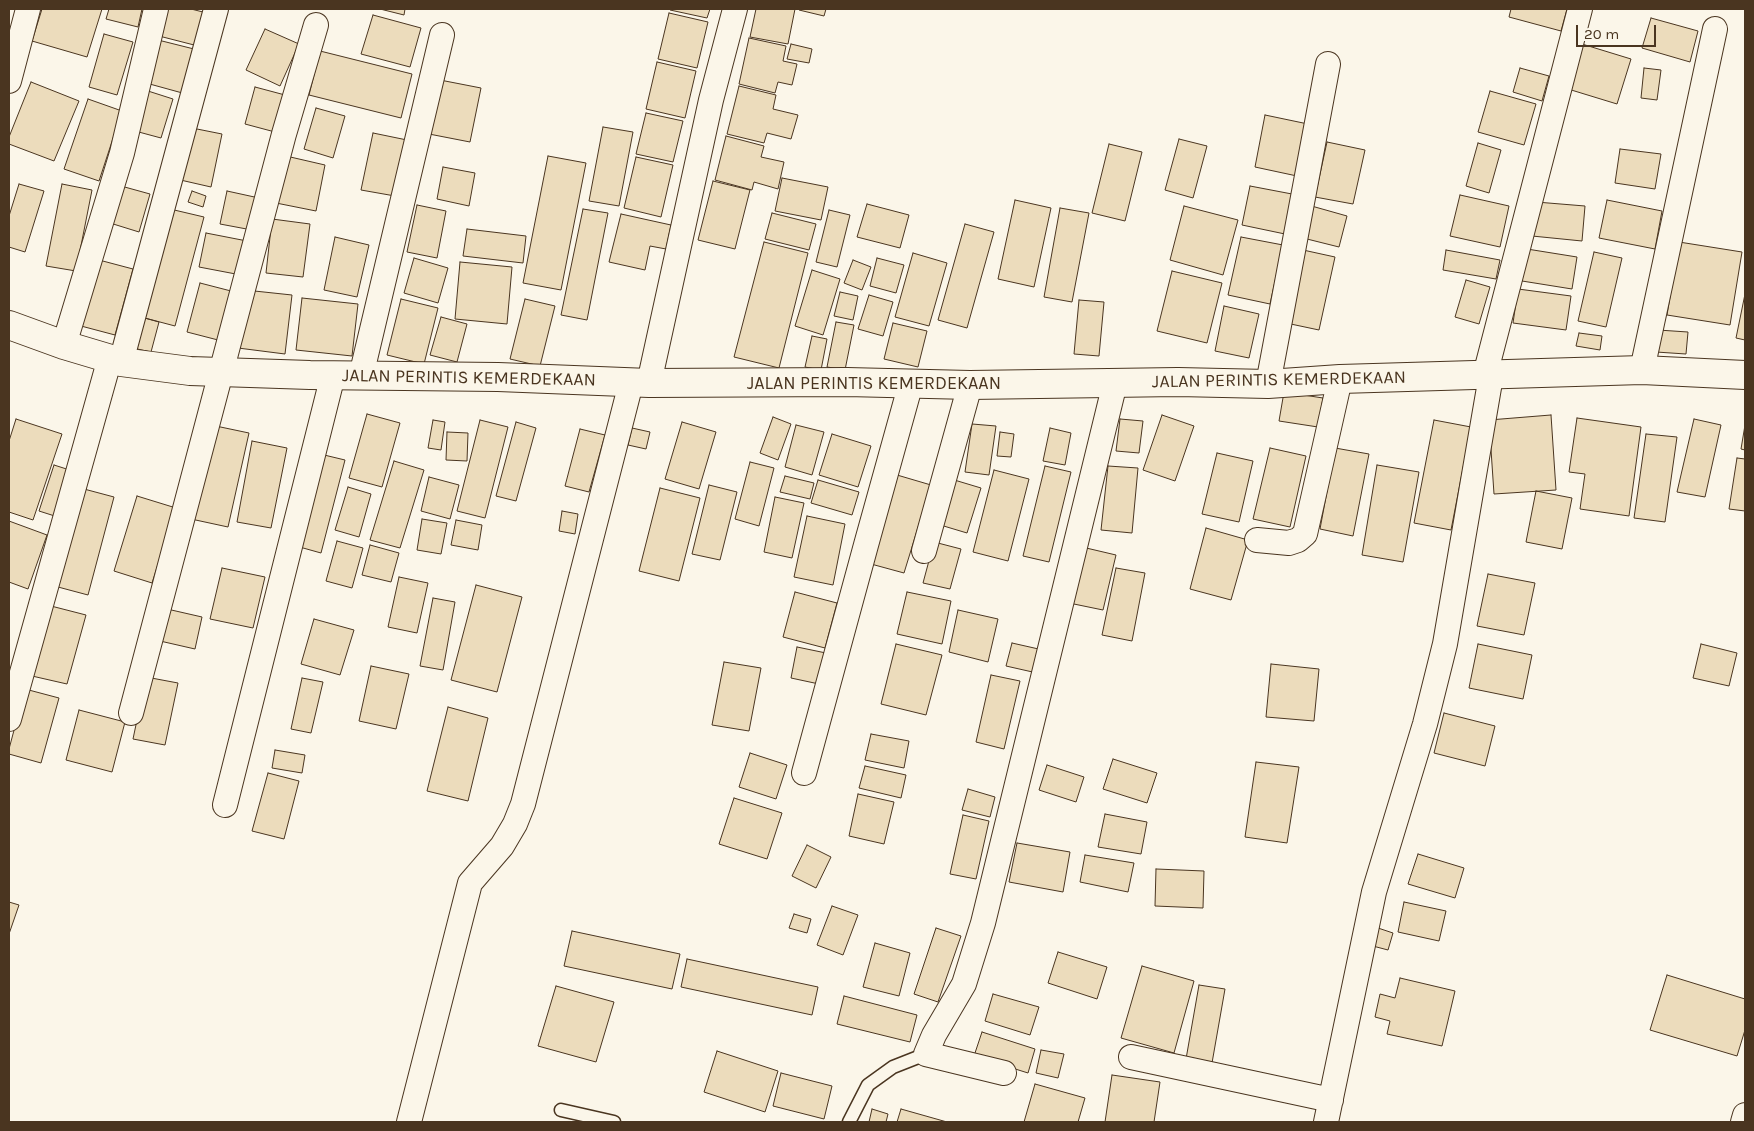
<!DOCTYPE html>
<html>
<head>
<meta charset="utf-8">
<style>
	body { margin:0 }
	#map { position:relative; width:1754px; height:1131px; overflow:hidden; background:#fbf6e9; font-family:Karla,sans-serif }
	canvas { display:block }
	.frame { position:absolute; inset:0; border:10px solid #4a3520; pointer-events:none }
	.scale { position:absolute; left:1576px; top:25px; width:80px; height:22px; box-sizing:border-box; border:2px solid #4a3520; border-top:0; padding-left:6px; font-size:15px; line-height:18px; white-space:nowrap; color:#4a3520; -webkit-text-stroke:4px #fbf6e9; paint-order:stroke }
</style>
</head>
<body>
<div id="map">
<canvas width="1754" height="1131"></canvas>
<div class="frame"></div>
<div class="scale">20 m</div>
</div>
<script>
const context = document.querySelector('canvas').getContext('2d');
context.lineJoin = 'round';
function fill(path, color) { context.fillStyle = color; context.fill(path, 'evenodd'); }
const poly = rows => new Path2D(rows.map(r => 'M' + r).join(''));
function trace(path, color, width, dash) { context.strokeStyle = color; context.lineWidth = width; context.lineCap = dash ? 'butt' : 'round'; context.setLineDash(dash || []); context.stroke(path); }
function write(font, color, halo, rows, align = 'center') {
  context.font = font + ' Karla,sans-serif'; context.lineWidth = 4; context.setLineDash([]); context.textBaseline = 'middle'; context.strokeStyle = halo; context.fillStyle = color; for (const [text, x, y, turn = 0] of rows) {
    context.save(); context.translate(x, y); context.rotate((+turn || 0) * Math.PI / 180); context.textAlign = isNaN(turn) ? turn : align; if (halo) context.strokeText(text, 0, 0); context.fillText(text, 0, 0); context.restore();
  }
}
const building = poly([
	[42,9,102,9,87,57,32,41,42,9],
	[109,9,142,9,138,27,106,19,109,9],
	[166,9,191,9,207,13,198,46,159,36,166,9],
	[380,9,405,9,404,15,380,9],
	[671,9,710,9,707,18,670,10,671,9],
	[756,9,795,9,788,44,750,37,756,9],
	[799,9,826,9,824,16,799,10,799,9],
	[1511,9,1567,9,1561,31,1509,17,1511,9],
	[669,13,708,22,697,68,658,59,669,13],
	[373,15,421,28,410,67,361,54,373,15],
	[1651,18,1698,31,1690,62,1642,48,1651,18],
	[265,29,299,44,280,86,246,70,265,29],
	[104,34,133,42,117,95,89,87,104,34],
	[749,38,786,46,783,61,797,64,792,85,778,82,775,93,739,84,749,38],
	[158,40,198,50,186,94,146,83,158,40],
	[791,44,812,49,809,63,787,59,791,44],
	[1582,44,1631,59,1617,104,1568,89,1582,44],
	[320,51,412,74,401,118,309,95,320,51],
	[657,62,696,71,685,118,646,109,657,62],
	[1520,68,1549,76,1542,101,1513,92,1520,68],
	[1644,68,1661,70,1657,100,1641,98,1644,68],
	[440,80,481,88,470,142,429,134,440,80],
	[31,82,79,101,54,161,9,144,9,137,31,82],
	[739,86,776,95,773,109,798,115,791,139,767,133,764,143,727,134,739,86],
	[255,87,285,95,275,132,245,124,255,87],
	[148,91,173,99,161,138,135,131,148,91],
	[1490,91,1536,104,1524,145,1478,132,1490,91],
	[88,99,122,111,99,181,64,169,88,99],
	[316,108,345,116,333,158,304,149,316,108],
	[646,113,683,121,673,162,636,154,646,113],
	[1265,115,1308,124,1297,176,1255,167,1265,115],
	[187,127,222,134,211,187,176,179,187,127],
	[603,127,633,132,619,206,589,201,603,127],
	[373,133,407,140,395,196,361,190,373,133],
	[726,136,764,146,761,157,784,162,778,189,754,182,752,190,715,180,726,136],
	[1179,139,1207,146,1193,198,1165,190,1179,139],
	[1327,142,1365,150,1353,204,1315,197,1327,142],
	[1478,143,1501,150,1489,193,1466,186,1478,143],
	[1109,144,1142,152,1125,221,1092,213,1109,144],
	[1620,149,1661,154,1655,189,1615,183,1620,149],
	[286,156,325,165,316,211,276,203,286,156],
	[548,156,586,163,561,290,523,283,548,156],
	[636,157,673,165,661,217,624,208,636,157],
	[443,167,475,173,469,206,437,199,443,167],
	[782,178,828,187,821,220,775,211,782,178],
	[713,181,750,190,735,249,698,240,713,181],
	[19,184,44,191,25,252,9,247,9,216,19,184],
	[62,184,92,190,76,271,46,266,62,184],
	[121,186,150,194,139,232,110,223,121,186],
	[1250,186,1292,194,1285,234,1242,225,1250,186],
	[192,191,206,196,203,207,188,202,192,191],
	[227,191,259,198,252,230,220,224,227,191],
	[1460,195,1509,206,1500,247,1450,236,1460,195],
	[1015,200,1051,208,1034,287,998,279,1015,200],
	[1607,200,1662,211,1655,249,1599,238,1607,200],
	[1536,202,1585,206,1582,241,1532,236,1536,202],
	[867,204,909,215,900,248,857,237,867,204],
	[417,205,446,211,437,258,407,252,417,205],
	[1308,205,1347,216,1339,247,1299,237,1308,205],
	[1184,206,1238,220,1223,275,1170,260,1184,206],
	[1060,208,1089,213,1072,302,1044,297,1060,208],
	[170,209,204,217,175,326,141,317,170,209],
	[583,209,608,213,587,320,561,315,583,209],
	[829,210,850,215,837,267,816,262,829,210],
	[772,213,816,224,809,250,765,239,772,213],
	[621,214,671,225,666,249,650,246,645,270,609,262,621,214],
	[272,219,310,224,303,277,266,273,272,219],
	[965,224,994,232,967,328,938,320,965,224],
	[467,229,526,236,523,263,463,256,467,229],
	[206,233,247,241,241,275,199,267,206,233],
	[335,237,369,245,357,297,324,290,335,237],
	[1241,237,1283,245,1270,304,1228,295,1241,237],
	[764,242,808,253,779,368,734,357,764,242],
	[1679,242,1742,252,1730,325,1667,315,1679,242],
	[1527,249,1577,257,1572,289,1522,281,1527,249],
	[1303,250,1335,257,1319,330,1286,323,1303,250],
	[1446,250,1500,260,1496,279,1443,270,1446,250],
	[1594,252,1622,258,1606,327,1578,321,1594,252],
	[913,253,947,263,929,326,895,317,913,253],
	[414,258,448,268,438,303,404,293,414,258],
	[877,258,904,265,896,293,870,286,877,258],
	[99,260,133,269,115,335,81,326,99,260],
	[853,260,871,267,862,290,844,283,853,260],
	[460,262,512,267,507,324,455,319,460,262],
	[812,270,840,279,823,335,795,326,812,270],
	[1172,271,1222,283,1207,343,1157,331,1172,271],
	[1466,280,1490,287,1479,324,1455,317,1466,280],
	[200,283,231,291,218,340,187,332,200,283],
	[1518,289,1571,296,1566,330,1513,323,1518,289],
	[245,290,292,295,285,354,238,348,245,290],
	[840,292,858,296,853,320,834,316,840,292],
	[1745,294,1745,340,1736,338,1745,294],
	[869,295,893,302,883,336,858,329,869,295],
	[302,298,358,304,352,356,296,350,302,298],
	[401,299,438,308,424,364,387,355,401,299],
	[525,299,555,306,540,366,510,359,525,299],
	[1079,300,1104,302,1099,356,1074,354,1079,300],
	[1224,306,1259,314,1249,358,1215,351,1224,306],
	[141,317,159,322,151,352,133,348,141,317],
	[441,317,467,324,457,362,430,355,441,317],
	[836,322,854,325,845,370,827,367,836,322],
	[893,323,927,331,918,367,884,359,893,323],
	[1658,330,1688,332,1686,354,1656,352,1658,330],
	[1579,333,1602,336,1600,350,1576,346,1579,333],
	[812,336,827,339,821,370,805,367,812,336],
	[1284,392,1323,398,1318,427,1279,421,1284,392],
	[367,414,400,423,382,487,349,478,367,414],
	[1162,415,1194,426,1175,481,1143,470,1162,415],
	[1551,415,1556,490,1494,494,1489,420,1551,415],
	[773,417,791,424,778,460,760,453,773,417],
	[1577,418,1641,427,1629,516,1580,509,1585,474,1569,472,1577,418],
	[16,419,62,434,33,520,9,512,9,441,16,419],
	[1120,419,1143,421,1139,453,1116,451,1120,419],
	[1694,419,1721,425,1705,497,1677,492,1694,419],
	[433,420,445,422,441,450,428,448,433,420],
	[480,420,508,427,485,518,457,511,480,420],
	[1434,420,1471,427,1451,530,1414,523,1434,420],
	[516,422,536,428,516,501,496,496,516,422],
	[682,422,716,432,699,489,665,479,682,422],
	[972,424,996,426,989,475,965,472,972,424],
	[211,425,249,433,228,527,191,519,211,425],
	[796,425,824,432,812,475,785,467,796,425],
	[1745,425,1745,450,1741,449,1745,425],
	[632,428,650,432,646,449,628,445,632,428],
	[1050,428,1071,433,1065,465,1043,461,1050,428],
	[580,429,605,435,589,492,565,486,580,429],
	[447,432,468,433,467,461,446,460,447,432],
	[1000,432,1014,434,1011,457,997,456,1000,432],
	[832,434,871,446,858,487,819,475,832,434],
	[1646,434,1677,437,1665,522,1634,518,1646,434],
	[252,441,287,448,271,528,237,522,252,441],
	[1270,448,1306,456,1290,527,1253,519,1270,448],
	[1335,448,1369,454,1353,536,1320,529,1335,448],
	[1217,453,1253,461,1239,522,1202,514,1217,453],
	[320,454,345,460,321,553,296,546,320,454],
	[1737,458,1745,459,1745,511,1729,509,1737,458],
	[394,461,424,470,400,548,370,540,394,461],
	[750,462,774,468,759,526,735,519,750,462],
	[54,465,76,472,61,518,39,511,54,465],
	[1377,465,1419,472,1403,562,1362,555,1377,465],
	[1045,466,1071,472,1049,562,1023,556,1045,466],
	[1108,466,1138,468,1132,533,1101,530,1108,466],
	[994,470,1029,479,1008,561,973,552,994,470],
	[897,475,931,485,904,573,871,564,897,475],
	[785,476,814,483,810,499,780,492,785,476],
	[429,477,459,485,450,519,421,511,429,477],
	[951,479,981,488,967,533,937,524,951,479],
	[818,480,859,492,852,515,811,503,818,480],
	[709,485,737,492,720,560,692,554,709,485],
	[348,487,371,494,359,537,335,530,348,487],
	[660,488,700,498,679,581,639,571,660,488],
	[84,489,114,497,88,595,58,587,84,489],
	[1536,491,1572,498,1562,549,1526,542,1536,491],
	[137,496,176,508,152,583,114,571,137,496],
	[775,497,804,503,792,558,764,552,775,497],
	[562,511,578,514,575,534,559,531,562,511],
	[807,516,845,524,833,585,794,577,807,516],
	[422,519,447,523,441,554,417,550,422,519],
	[456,520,482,525,478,550,451,545,456,520],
	[9,521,47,535,28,589,9,582,9,521],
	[1206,528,1248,540,1231,600,1190,589,1206,528],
	[337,541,363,548,352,588,326,581,337,541],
	[934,542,961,549,950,589,923,583,934,542],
	[370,545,399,553,391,582,362,575,370,545],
	[1082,547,1116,555,1103,610,1069,603,1082,547],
	[222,568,265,577,253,628,210,619,222,568],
	[1116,568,1145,573,1132,641,1102,635,1116,568],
	[1488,574,1535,583,1524,635,1477,626,1488,574],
	[399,577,428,583,417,633,388,627,399,577],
	[476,585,522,597,497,692,451,680,476,585],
	[795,592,837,603,825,648,783,637,795,592],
	[907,592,951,601,942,644,897,634,907,592],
	[433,598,455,602,443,670,420,666,433,598],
	[51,606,86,615,67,684,32,676,51,606],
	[167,609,202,617,195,649,160,641,167,609],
	[958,610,998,619,988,662,949,652,958,610],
	[314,619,354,630,340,675,301,664,314,619],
	[1012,643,1043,650,1037,673,1006,666,1012,643],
	[896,644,942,655,926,715,881,704,896,644],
	[1478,644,1532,655,1523,699,1469,688,1478,644],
	[1701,644,1737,653,1729,686,1693,678,1701,644],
	[797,647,826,653,819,684,791,678,797,647],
	[724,662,761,668,749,731,712,725,724,662],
	[1271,664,1319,669,1314,721,1266,717,1271,664],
	[371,666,409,674,396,729,359,721,371,666],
	[991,675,1020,681,1004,749,976,742,991,675],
	[146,677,178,683,165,745,133,739,146,677],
	[302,678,323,682,311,733,291,729,302,678],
	[25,689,59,698,41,763,9,754,9,749,25,689],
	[448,707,488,718,468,801,427,791,448,707],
	[79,710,125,722,112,772,66,760,79,710],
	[1444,713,1495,726,1485,766,1434,753,1444,713],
	[871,734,909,741,904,768,865,760,871,734],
	[275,750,305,755,302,773,272,768,275,750],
	[750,753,787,765,776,799,739,787,750,753],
	[1113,759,1157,773,1147,803,1103,789,1113,759],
	[1256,762,1299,767,1287,843,1245,837,1256,762],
	[1047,765,1084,777,1076,802,1039,790,1047,765],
	[865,766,906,775,901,798,859,788,865,766],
	[268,773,299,781,284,839,252,831,268,773],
	[968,789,995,797,990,817,962,810,968,789],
	[858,794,894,802,884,844,849,836,858,794],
	[734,798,782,813,767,859,719,844,734,798],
	[1105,814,1147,822,1141,854,1098,847,1105,814],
	[963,815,989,821,976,879,950,874,963,815],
	[1017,843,1070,852,1063,892,1009,882,1017,843],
	[807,845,831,857,816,888,792,876,807,845],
	[1418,854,1464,868,1455,898,1408,884,1418,854],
	[1085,855,1134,863,1128,892,1080,882,1085,855],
	[1156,869,1204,871,1203,908,1155,906,1156,869],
	[9,902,19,905,9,934,9,902],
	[1404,902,1446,911,1439,941,1398,932,1404,902],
	[832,906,858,915,843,955,817,945,832,906],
	[794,914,811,919,807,933,789,928,794,914],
	[1375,927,1393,933,1388,950,1369,945,1375,927],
	[936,928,961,936,938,1002,914,994,936,928],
	[572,931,680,954,672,989,564,966,572,931],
	[875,943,910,953,899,996,863,987,875,943],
	[1058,952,1107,967,1097,999,1048,983,1058,952],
	[687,959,818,987,812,1015,681,987,687,959],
	[1142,966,1194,981,1174,1053,1121,1038,1142,966],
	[1667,975,1745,999,1745,1030,1737,1056,1650,1030,1667,975],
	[1400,978,1455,991,1442,1046,1387,1034,1390,1021,1375,1017,1380,994,1395,998,1400,978],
	[1199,985,1225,989,1212,1063,1186,1059,1199,985],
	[556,986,614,1002,596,1062,538,1046,556,986],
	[993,994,1039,1007,1030,1035,985,1021,993,994],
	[844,996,917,1015,910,1042,837,1024,844,996],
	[982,1032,1035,1049,1028,1073,974,1056,982,1032],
	[1041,1050,1064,1054,1058,1078,1036,1073,1041,1050],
	[717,1051,778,1071,765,1112,704,1092,717,1051],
	[781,1073,832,1086,824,1119,773,1106,781,1073],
	[1112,1075,1160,1082,1154,1122,1105,1122,1112,1075],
	[1035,1084,1085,1098,1078,1122,1024,1122,1035,1084],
	[872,1109,888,1114,886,1122,869,1122,872,1109],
	[901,1109,947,1122,897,1122,901,1109]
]);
fill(building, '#ecdcbc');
trace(building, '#4a3520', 1);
const lane = poly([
	[561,1110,614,1122],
	[849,1122,868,1085,893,1067,926,1054]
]);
const street = poly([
	[9,81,28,9],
	[64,345,122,153,156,9],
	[121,362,216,9],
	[1642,370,1715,29],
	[1485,375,1580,9],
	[361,376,442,35],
	[649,383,711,100,735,9],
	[1268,384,1328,64],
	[1257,540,1289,543,1298,540,1305,534,1340,379],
	[924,551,970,385],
	[131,713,284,134,316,25],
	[9,719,110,358],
	[804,773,866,545,911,383],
	[225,805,333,375],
	[1131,1057,1331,1100],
	[1004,1073,926,1054,934,1035,964,984,983,923,1115,383],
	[409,1122,470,883,502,846,515,824,523,804,631,383],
	[1326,1122,1374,892,1425,724,1445,644,1491,376],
	[1743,1122,1745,1115]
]);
const secondary = poly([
	[9,325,64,345,121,362,190,371,310,375,498,377,649,383,847,382,970,385,1178,382,1268,384,1340,379,1642,370,1745,375]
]);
trace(lane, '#4a3520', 15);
trace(street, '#4a3520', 26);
trace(secondary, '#4a3520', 30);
trace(lane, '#fbf6e9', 12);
trace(street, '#fbf6e9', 24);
trace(secondary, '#fbf6e9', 28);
write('18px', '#4a3520', '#fbf6e9', [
	["JALAN PERINTIS KEMERDEKAAN",469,378,1],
	["JALAN PERINTIS KEMERDEKAAN",1279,380,-1],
	["JALAN PERINTIS KEMERDEKAAN",874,384]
]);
</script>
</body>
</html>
